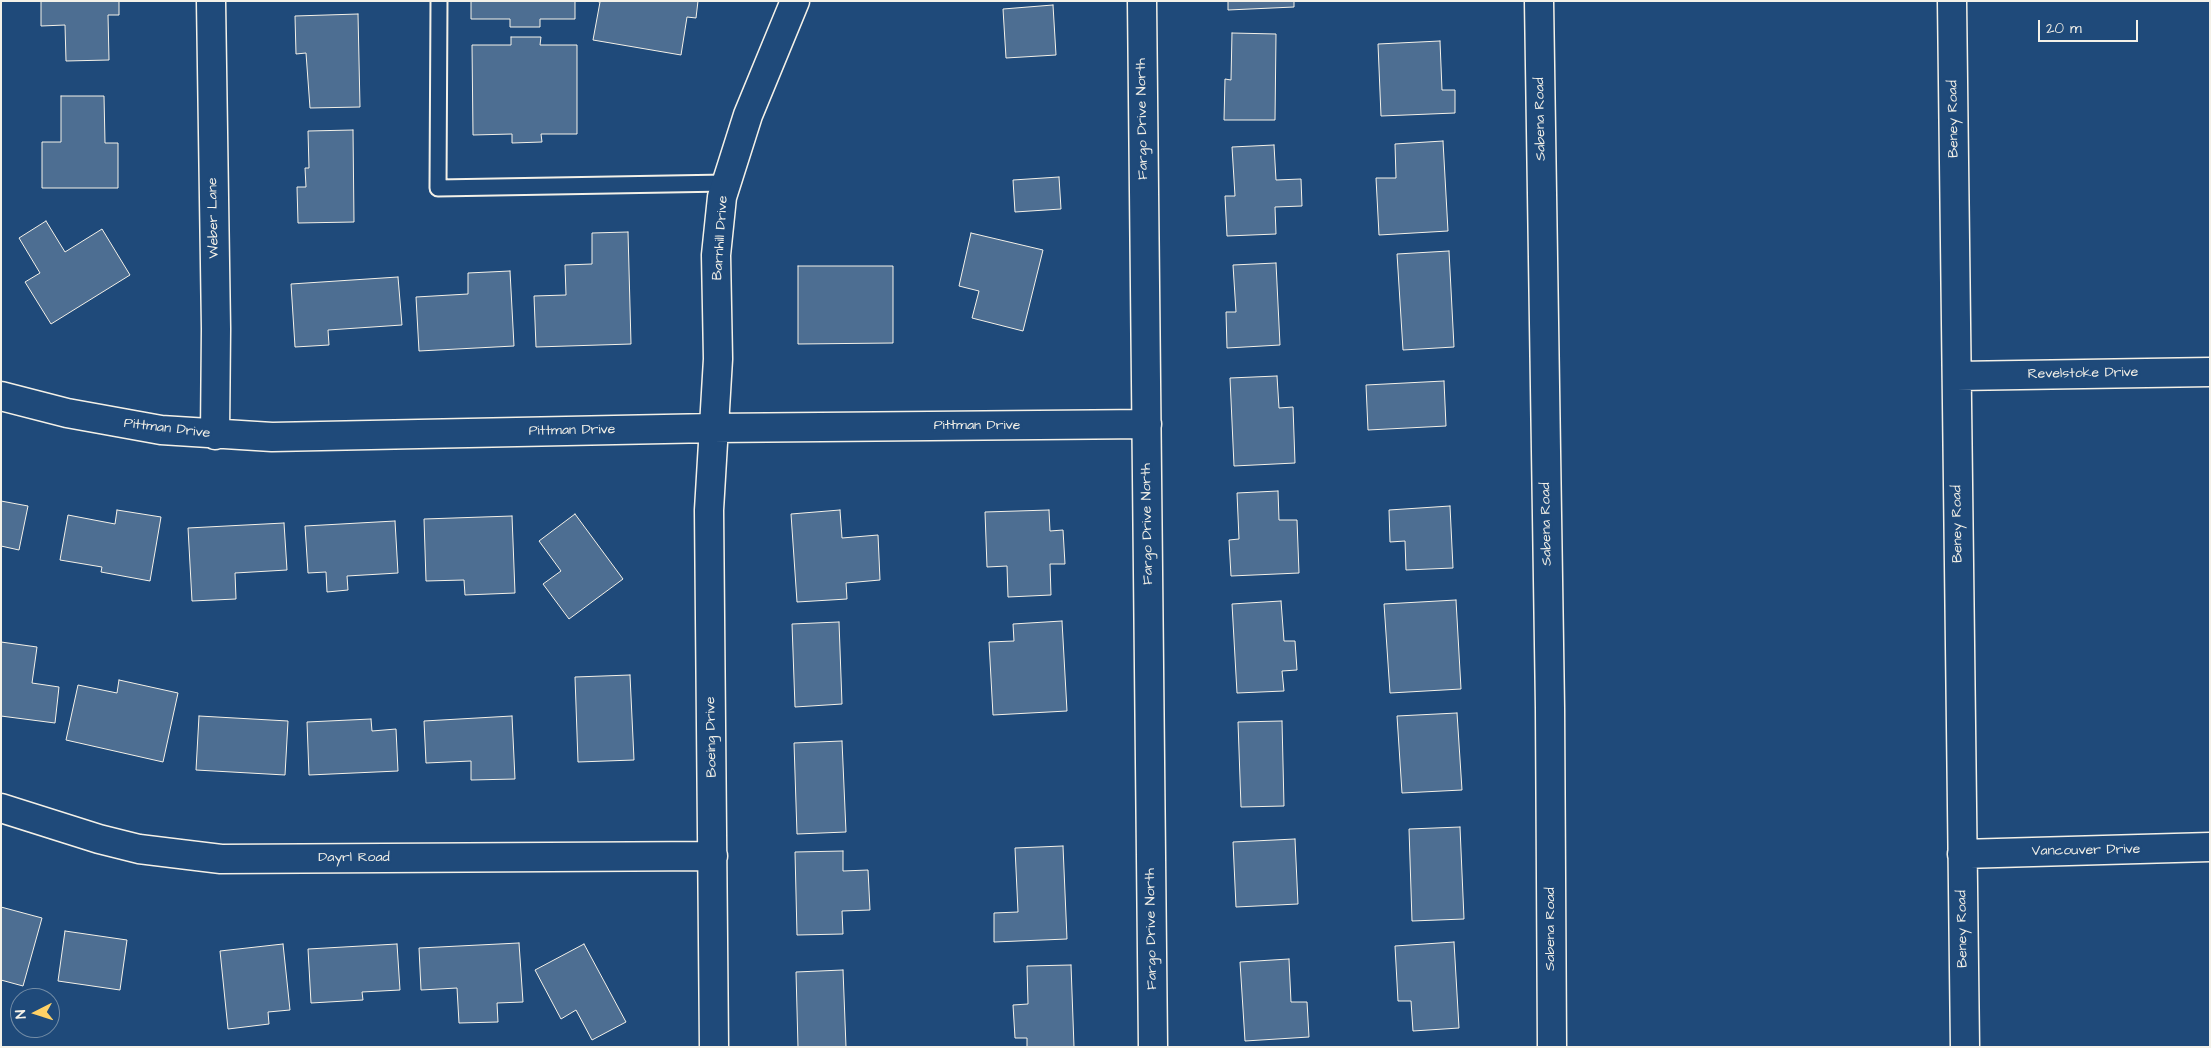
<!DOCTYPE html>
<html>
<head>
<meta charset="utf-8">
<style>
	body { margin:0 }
	#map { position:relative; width:2211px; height:1048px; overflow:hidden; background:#1f4a7a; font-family:"Architects Daughter",sans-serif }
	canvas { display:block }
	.frame { position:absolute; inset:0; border:2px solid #f4f1e8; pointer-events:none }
	.north { position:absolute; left:10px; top:988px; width:50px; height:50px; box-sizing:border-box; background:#1f4a7a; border:1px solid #748da6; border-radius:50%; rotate:265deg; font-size:14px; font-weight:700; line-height:20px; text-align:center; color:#f4f1e8 }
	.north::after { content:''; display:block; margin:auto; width:18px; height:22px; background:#ffd166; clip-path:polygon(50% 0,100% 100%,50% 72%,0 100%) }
	.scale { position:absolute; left:2038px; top:20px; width:100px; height:22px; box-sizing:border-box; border:2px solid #f4f1e8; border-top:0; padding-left:6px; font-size:15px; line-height:18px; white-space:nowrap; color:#f4f1e8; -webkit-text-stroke:4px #1f4a7a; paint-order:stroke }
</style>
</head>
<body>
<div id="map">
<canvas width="2211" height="1048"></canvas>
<div class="frame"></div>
<div class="north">N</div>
<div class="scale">20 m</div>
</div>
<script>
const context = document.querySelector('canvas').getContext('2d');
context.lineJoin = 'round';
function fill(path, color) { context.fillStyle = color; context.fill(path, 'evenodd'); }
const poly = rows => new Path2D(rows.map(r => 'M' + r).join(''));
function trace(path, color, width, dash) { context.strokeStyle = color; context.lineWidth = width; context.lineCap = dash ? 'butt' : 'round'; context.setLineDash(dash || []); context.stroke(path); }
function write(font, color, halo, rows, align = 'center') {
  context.font = font + ' "Architects Daughter",sans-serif'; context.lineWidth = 5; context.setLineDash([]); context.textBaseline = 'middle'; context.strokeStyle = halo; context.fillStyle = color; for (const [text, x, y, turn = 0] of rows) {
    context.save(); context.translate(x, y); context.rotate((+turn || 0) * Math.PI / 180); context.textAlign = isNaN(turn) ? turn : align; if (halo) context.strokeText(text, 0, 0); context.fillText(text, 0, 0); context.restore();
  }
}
const building = poly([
	[41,1,119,1,119,15,108,15,109,60,66,61,65,25,41,26,41,1],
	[471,1,575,1,575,19,540,19,540,27,510,27,510,19,471,19,471,1],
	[595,1,698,1,696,18,687,17,681,55,593,40,600,2,595,1],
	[1228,1,1294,1,1294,7,1228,10,1228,1],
	[1053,5,1056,55,1006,58,1003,9,1053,5],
	[358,14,360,107,310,108,306,53,296,54,295,16,358,14],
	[1232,33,1276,34,1275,120,1224,120,1225,79,1231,80,1232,33],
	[511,37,541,37,540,45,577,45,577,134,541,134,542,142,512,143,512,134,473,135,472,45,511,45,511,37],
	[1440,41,1442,90,1455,90,1455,113,1381,116,1378,44,1440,41],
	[61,96,104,96,105,143,118,143,118,188,42,188,42,142,61,142,61,96],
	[353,130,354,222,298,223,297,187,306,187,305,168,309,168,308,131,353,130],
	[1443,141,1448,231,1379,235,1376,178,1396,178,1395,144,1443,141],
	[1274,145,1276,180,1301,179,1302,206,1275,207,1276,234,1227,236,1225,196,1235,196,1232,147,1274,145],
	[1059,177,1061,209,1015,212,1013,180,1059,177],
	[46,221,65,252,102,229,130,275,51,324,25,282,40,273,19,238,46,221],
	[628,232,631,344,536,347,534,296,566,295,565,265,592,264,592,233,628,232],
	[971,233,1043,250,1023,331,972,318,979,291,959,286,971,233],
	[1449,251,1454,347,1403,350,1397,254,1449,251],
	[1276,263,1280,345,1227,348,1226,312,1236,312,1233,265,1276,263],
	[798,266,893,266,893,343,798,344,798,266],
	[510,271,514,346,419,351,416,297,468,294,468,273,510,271],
	[398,277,402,325,328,330,329,345,295,347,291,284,398,277],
	[1277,376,1279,408,1293,407,1295,463,1234,466,1230,378,1277,376],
	[1444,381,1446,426,1368,430,1366,385,1444,381],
	[1278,491,1279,520,1297,520,1299,573,1231,576,1229,540,1239,539,1237,493,1278,491],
	[1,501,28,506,19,550,1,546,1,501],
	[1450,506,1453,568,1406,570,1405,541,1390,542,1389,510,1450,506],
	[117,510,161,517,150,581,101,572,102,567,60,560,68,515,115,524,117,510],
	[840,510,842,538,878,535,880,580,846,583,847,599,797,602,791,514,840,510],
	[1049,510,1050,531,1063,530,1065,564,1050,564,1051,595,1008,597,1007,566,987,567,985,512,1049,510],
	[575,514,623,579,569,619,543,584,561,571,539,541,575,514],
	[512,516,515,593,465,595,464,580,426,581,424,519,512,516],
	[395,521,398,573,347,576,348,590,327,592,326,572,308,573,305,526,395,521],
	[284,523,287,570,235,573,236,599,192,601,188,528,284,523],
	[1456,600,1461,689,1390,693,1384,604,1456,600],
	[1281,601,1284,641,1295,641,1297,670,1282,671,1284,691,1237,693,1232,604,1281,601],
	[1062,621,1067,711,993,715,989,642,1014,641,1013,624,1062,621],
	[839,622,842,704,795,707,792,624,839,622],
	[1,642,37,647,32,683,59,687,55,723,1,716,1,642],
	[630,675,634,760,578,762,575,677,630,675],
	[119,680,178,693,163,762,66,740,78,685,117,693,119,680],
	[1457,713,1462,790,1402,793,1397,716,1457,713],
	[199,716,288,721,285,775,196,770,199,716],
	[512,716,515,779,471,780,471,761,426,763,424,721,512,716],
	[371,719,372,731,396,729,398,771,309,775,307,722,371,719],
	[1282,721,1284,806,1241,807,1238,722,1282,721],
	[842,741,846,832,797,834,794,743,842,741],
	[1460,827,1464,919,1412,921,1409,829,1460,827],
	[1295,839,1298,904,1236,907,1233,842,1295,839],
	[1063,846,1067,939,994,942,994,913,1018,912,1015,848,1063,846],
	[843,851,843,871,868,870,870,910,842,911,843,934,797,935,795,852,843,851],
	[1,907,42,918,23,986,1,980,1,907],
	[65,931,127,940,120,990,58,981,65,931],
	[1454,942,1459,1028,1413,1031,1411,1001,1398,1001,1395,946,1454,942],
	[519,943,523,1002,497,1003,498,1022,459,1023,457,988,421,990,419,948,519,943],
	[283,944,290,1010,268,1012,269,1024,228,1029,220,951,283,944],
	[397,944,400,990,362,992,363,1000,311,1003,308,949,397,944],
	[584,944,626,1022,592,1040,576,1010,561,1019,535,970,584,944],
	[1289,959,1291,1002,1307,1002,1309,1037,1245,1041,1240,962,1289,959],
	[1071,965,1074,1047,1027,1047,1027,1038,1015,1038,1013,1005,1028,1004,1027,966,1071,965],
	[843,970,846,1047,798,1047,796,972,843,970]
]);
fill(building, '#4d6e92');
trace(building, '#f4f1e8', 1);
const lane = poly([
	[439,1,438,188,726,183]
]);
const street = poly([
	[211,1,216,329,215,435],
	[1142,1,1153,1047],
	[1539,1,1550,708,1552,1047],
	[1952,1,1965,1047],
	[1957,376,2210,372],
	[1,396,67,413,161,430,272,437,713,428,1147,424],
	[1,808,99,839,139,849,221,859,713,856],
	[1962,854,2210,847],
	[714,1047,709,510,718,359,716,255,722,197,748,115,795,1]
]);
trace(lane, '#f4f1e8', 19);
trace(street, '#f4f1e8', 31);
trace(lane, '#1f4a7a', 15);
trace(street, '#1f4a7a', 28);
write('14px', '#f4f1e8', '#1f4a7a', [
	["Fargo Drive North",1143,119,-91],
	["Sabena Road",1541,119,-91],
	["Beney Road",1954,119,-91],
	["Weber Lane",214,218,-91],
	["Barnhill Drive",721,238,-86],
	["Revelstoke Drive",2083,374,-1],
	["Pittman Drive",977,426],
	["Pittman Drive",167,429,7],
	["Pittman Drive",572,431,-1],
	["Fargo Drive North",1148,524,-91],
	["Sabena Road",1547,524,-91],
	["Beney Road",1958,524,-91],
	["Boeing Drive",712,737,-91],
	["Vancouver Drive",2086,851,-1],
	["Dayrl Road",354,858],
	["Fargo Drive North",1152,929,-91],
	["Sabena Road",1551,929,-90],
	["Beney Road",1963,929,-91]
]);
</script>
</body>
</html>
